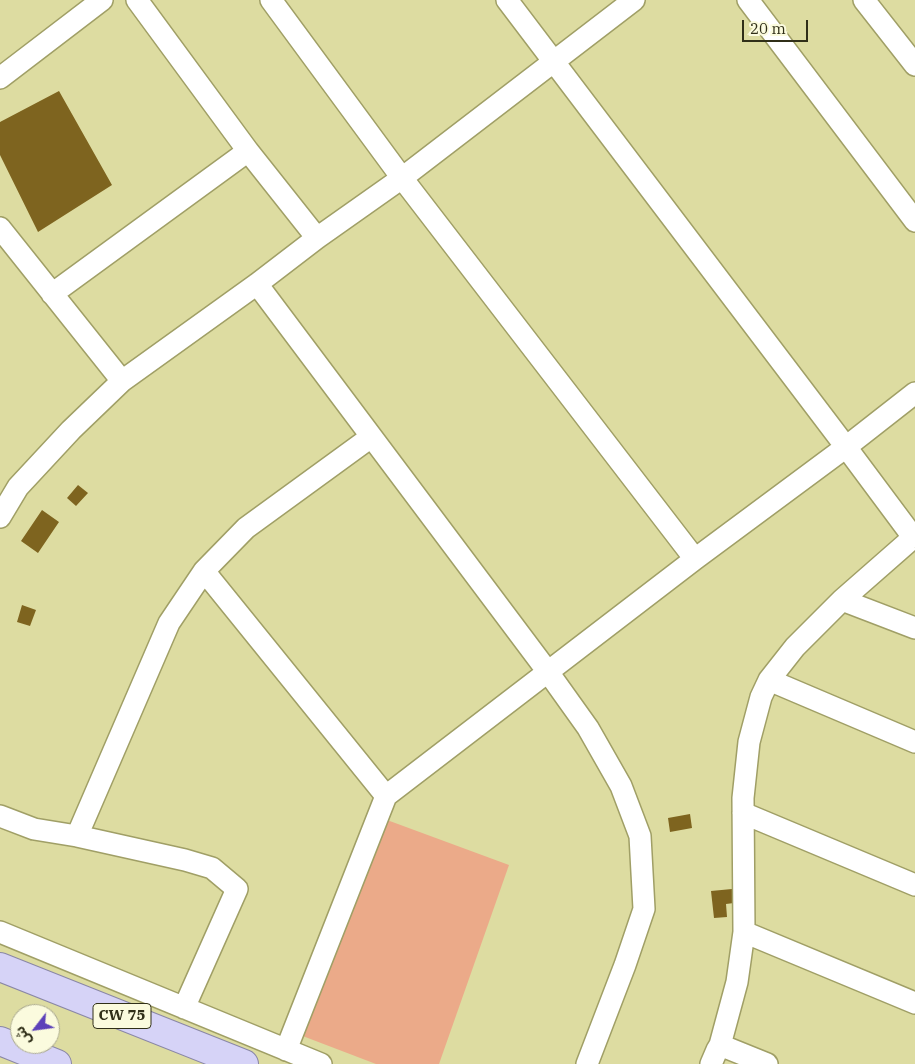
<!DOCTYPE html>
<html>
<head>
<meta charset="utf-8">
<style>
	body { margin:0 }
	#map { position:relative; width:915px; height:1064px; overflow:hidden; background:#dddca1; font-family:"IBM Plex Serif","Noto Sans Arabic",serif }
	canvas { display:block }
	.north { position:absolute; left:10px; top:1004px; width:50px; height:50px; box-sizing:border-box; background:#fbfbde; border:1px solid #aaa98f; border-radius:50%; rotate:240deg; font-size:14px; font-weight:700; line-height:20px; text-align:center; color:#302f18 }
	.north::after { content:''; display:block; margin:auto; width:18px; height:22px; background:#5c41b9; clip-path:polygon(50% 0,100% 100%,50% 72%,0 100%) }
	.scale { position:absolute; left:742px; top:20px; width:66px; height:22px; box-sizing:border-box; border:2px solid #302f18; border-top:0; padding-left:6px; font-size:15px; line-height:18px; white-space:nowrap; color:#302f18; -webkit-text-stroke:4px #fbfbde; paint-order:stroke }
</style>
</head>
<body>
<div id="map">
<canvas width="915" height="1064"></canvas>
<div class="north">ش</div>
<div class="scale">20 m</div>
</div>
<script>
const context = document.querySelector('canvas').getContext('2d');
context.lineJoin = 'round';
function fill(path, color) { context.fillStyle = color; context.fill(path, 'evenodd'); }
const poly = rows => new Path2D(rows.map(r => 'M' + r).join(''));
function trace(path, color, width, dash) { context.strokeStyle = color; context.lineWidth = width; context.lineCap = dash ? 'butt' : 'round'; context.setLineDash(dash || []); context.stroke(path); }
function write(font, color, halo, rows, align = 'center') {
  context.font = font + ' "IBM Plex Serif",serif'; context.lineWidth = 5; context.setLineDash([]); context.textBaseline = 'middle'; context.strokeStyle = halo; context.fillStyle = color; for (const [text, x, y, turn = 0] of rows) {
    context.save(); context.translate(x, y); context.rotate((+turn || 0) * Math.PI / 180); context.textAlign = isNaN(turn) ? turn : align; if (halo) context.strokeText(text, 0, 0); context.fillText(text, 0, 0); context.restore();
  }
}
fill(poly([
	[387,820,509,865,439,1064,376,1064,300,1035]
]), '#ebaa89');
fill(poly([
	[59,91,112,185,38,232,0,155,0,122],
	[78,485,88,493,76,506,67,498],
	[42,510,59,522,38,553,21,541],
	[22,605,36,610,30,626,17,622],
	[690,814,692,828,670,832,668,818],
	[732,889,734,903,726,904,727,917,714,918,711,891]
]), '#7e641f');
const minor = poly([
	[137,0,248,151,317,238],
	[271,0,402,178,695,559],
	[507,0,846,447,913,537],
	[748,0,915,221],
	[864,0,915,65],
	[0,78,102,0],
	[0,228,122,381],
	[257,284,548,672,588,728,621,786,640,836,644,909,625,965,587,1064],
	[52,294,248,151],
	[0,517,18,487,71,430,122,381,257,284,317,238,402,178,634,0],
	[204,571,386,796],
	[842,600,915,628],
	[769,680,915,742],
	[743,813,915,885],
	[0,816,34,829,77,836,169,623,204,571,246,528,371,437],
	[77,836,185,860,212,868,237,889,184,1008],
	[0,932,321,1064],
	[744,932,915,1003],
	[720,1045,767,1064],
	[286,1050,386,796,695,559,846,447,915,393],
	[711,1064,717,1050,720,1045,737,982,744,932,743,798,749,742,761,697,769,680,795,647,842,600,915,536]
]);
const major = poly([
	[0,967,244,1064],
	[0,1041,57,1064]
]);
trace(minor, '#a09f66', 24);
trace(major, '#8a87a6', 30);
trace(minor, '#fff', 21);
trace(major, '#d6d3f7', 28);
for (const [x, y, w] of [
	[122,1016,58]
]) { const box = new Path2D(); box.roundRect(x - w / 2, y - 12.5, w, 25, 4); context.fillStyle = '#fbfbde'; context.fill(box); trace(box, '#302f18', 1); }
write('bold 15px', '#302f18', null, [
	["CW 75",122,1016]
]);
</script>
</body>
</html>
